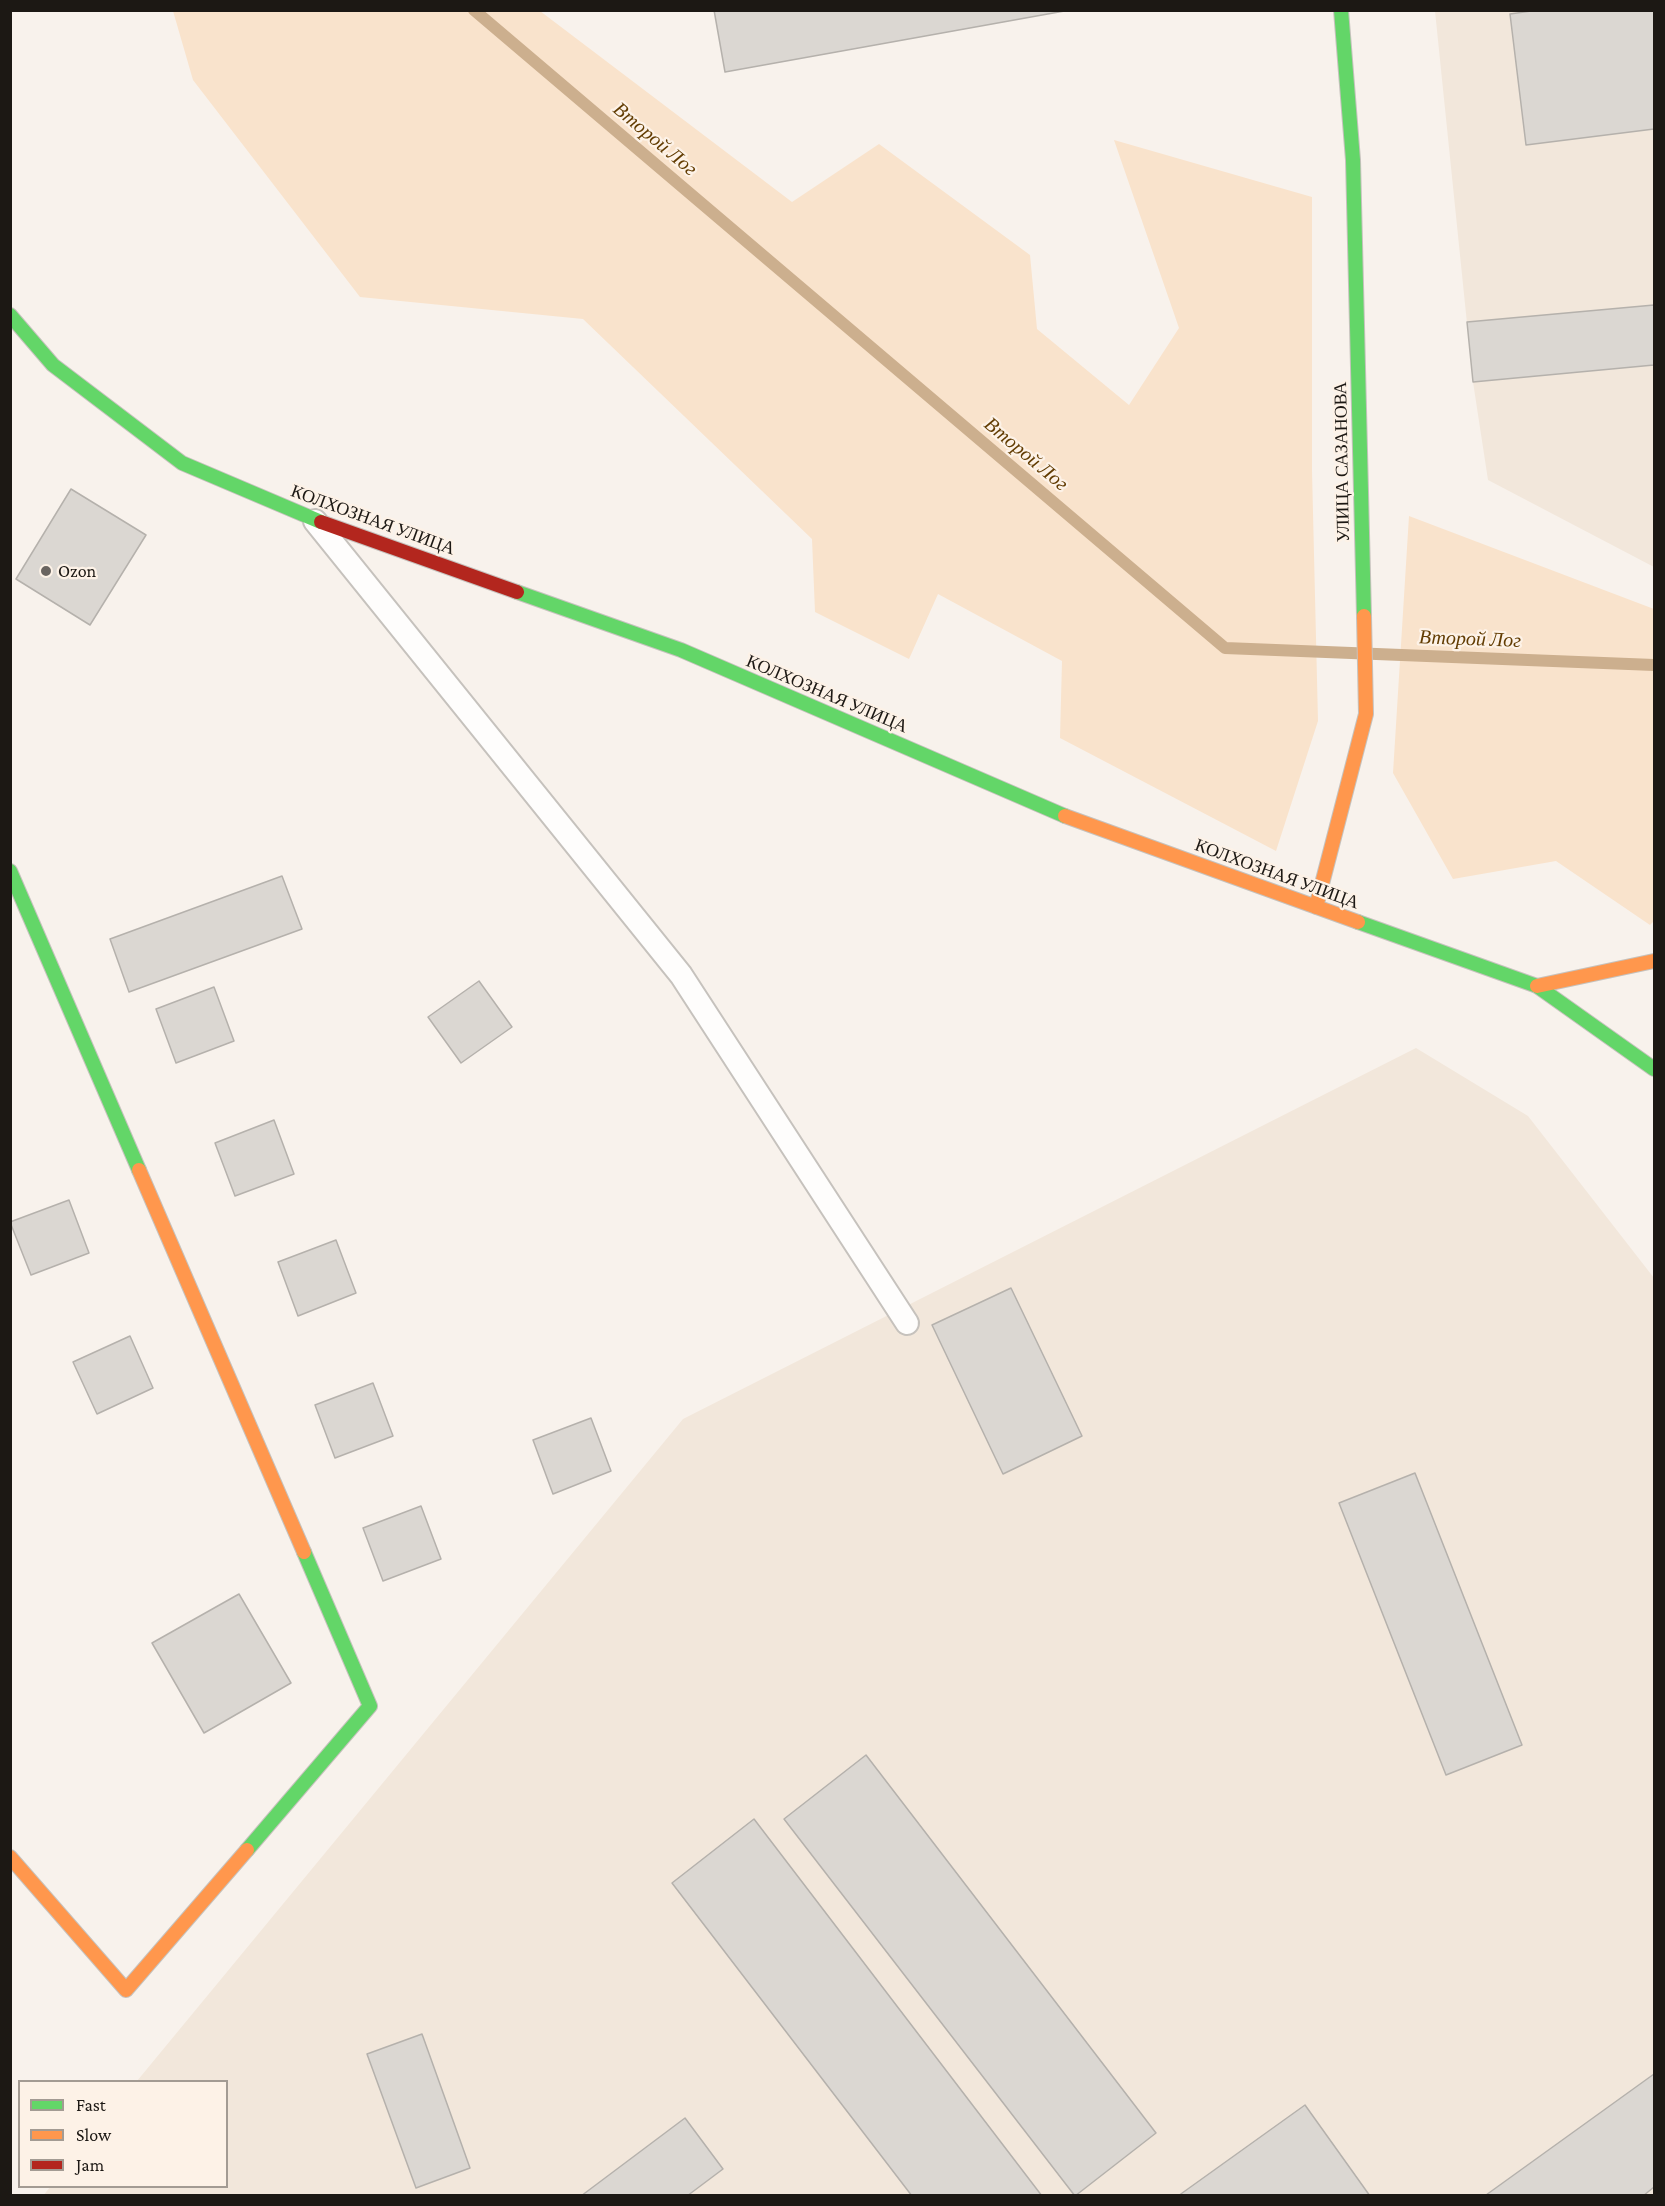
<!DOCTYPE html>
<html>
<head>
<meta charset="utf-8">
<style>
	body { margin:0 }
	#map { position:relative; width:1665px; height:2206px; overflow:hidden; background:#f8f2ec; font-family:"Crimson Pro",serif }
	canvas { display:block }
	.frame { position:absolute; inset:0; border:12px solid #1c1814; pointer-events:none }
	.legend { position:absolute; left:18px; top:2080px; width:210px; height:108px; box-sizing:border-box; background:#fdf2e7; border:2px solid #a39b93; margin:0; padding:8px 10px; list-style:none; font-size:18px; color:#1c1814 }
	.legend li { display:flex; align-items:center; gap:12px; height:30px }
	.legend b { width:30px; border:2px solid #a39b93 }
</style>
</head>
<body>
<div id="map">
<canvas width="1665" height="2206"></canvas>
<div class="frame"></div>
<ul class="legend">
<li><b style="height:8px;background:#63d668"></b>Fast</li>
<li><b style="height:8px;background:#ff974d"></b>Slow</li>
<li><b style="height:8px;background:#b3261e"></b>Jam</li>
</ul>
</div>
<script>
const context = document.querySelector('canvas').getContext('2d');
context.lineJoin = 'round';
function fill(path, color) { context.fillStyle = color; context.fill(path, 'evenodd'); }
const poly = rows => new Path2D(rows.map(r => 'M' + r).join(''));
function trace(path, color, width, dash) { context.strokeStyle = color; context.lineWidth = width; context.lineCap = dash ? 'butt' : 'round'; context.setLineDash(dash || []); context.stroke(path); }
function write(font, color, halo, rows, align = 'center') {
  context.font = font + ' "Crimson Pro",serif'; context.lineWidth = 4.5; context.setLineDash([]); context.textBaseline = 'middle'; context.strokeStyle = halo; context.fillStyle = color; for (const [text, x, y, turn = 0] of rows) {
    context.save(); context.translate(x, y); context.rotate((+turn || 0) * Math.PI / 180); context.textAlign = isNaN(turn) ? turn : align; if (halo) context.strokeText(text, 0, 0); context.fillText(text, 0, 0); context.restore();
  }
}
fill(poly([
	[1435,11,1654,11,1654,567,1488,480,1473,382],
	[1416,1048,1528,1116,1654,1278,1654,2195,43,2196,50,2187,226,2186,226,2082,137,2081,683,1419]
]), '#f2e7db');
fill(poly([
	[173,11,540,11,792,202,879,144,1030,255,1037,329,1129,405,1179,328,1114,140,1312,197,1312,471,1318,721,1276,851,1060,738,1062,661,938,594,909,659,815,612,812,539,583,319,360,297,193,80],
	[1409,516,1654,609,1654,921,1650,925,1556,861,1453,879,1393,773]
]), '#f9e3cc');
trace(poly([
	[474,10,1225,648,1654,665]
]), '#ccaf8e', 12);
const building = poly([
	[714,10,1070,10,725,72,714,10],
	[1538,10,1654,10,1654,129,1526,145,1510,14,1538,10],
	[1654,305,1654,365,1473,382,1467,322,1654,305],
	[71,489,146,535,90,625,16,579,71,489],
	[282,876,302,929,129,992,110,939,282,876],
	[479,981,512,1027,461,1063,428,1017,479,981],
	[214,987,234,1041,176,1063,156,1009,214,987],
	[274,1120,294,1174,235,1196,215,1143,274,1120],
	[69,1200,89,1253,31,1275,10,1222,69,1200],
	[336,1240,356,1293,298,1316,278,1262,336,1240],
	[1011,1288,1082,1436,1003,1474,932,1325,1011,1288],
	[130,1336,153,1388,97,1414,73,1362,130,1336],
	[373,1383,393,1436,335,1458,315,1405,373,1383],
	[591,1418,611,1471,553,1494,533,1440,591,1418],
	[1415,1473,1522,1745,1446,1775,1339,1503,1415,1473],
	[421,1506,441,1559,383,1581,363,1528,421,1506],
	[239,1594,291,1683,204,1733,152,1643,239,1594],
	[866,1755,1156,2133,1075,2196,784,1819,866,1755],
	[754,1819,1042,2196,912,2196,672,1883,754,1819],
	[422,2034,470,2168,416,2188,367,2054,422,2034],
	[1654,2074,1654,2187,1643,2196,1486,2195,1654,2074],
	[1305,2105,1370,2196,1178,2196,1305,2105],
	[685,2118,723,2169,687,2196,581,2196,685,2118]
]);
fill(building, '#dbd7d2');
trace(building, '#b5b1ac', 1.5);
const lane = poly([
	[315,521,681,975,907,1323]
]);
const fast = poly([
	[1341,10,1353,160,1364,616],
	[10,315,53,365,182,463,321,522],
	[517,592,681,650,1065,816],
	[10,871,139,1170],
	[1358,922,1537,986,1654,1069],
	[247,1850,370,1706,304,1552]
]);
const slow = poly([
	[1065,816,1358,922],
	[1316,907,1366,714,1364,616],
	[1537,986,1654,961],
	[139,1170,304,1552],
	[10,1857,126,1990,247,1850]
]);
const jam = poly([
	[321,522,517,592]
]);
trace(lane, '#c6c2bd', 26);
trace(fast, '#c6c2bd', 16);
trace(slow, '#c6c2bd', 16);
trace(jam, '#c6c2bd', 16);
trace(lane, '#fefdfc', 22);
trace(fast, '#63d668', 14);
trace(slow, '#ff974d', 14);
trace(jam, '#b3261e', 14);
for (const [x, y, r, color] of [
	[46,571,6,"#696460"]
]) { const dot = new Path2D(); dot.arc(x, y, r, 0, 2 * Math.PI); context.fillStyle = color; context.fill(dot); trace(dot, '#fdf2e7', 2); }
write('18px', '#1c1814', '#fdf2e7', [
	["УЛИЦА САЗАНОВА",1342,462,-91],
	["КОЛХОЗНАЯ УЛИЦА",373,520,20],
	["КОЛХОЗНАЯ УЛИЦА",827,694,23],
	["КОЛХОЗНАЯ УЛИЦА",1277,874,20]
]);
write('18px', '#1c1814', '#fdf2e7', [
	["Ozon",58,571]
], 'left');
write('italic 20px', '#623c02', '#fdf2e7', [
	["Второй Лог",655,139,40],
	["Второй Лог",1026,454,40],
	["Второй Лог",1470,639,2]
]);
</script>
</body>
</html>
